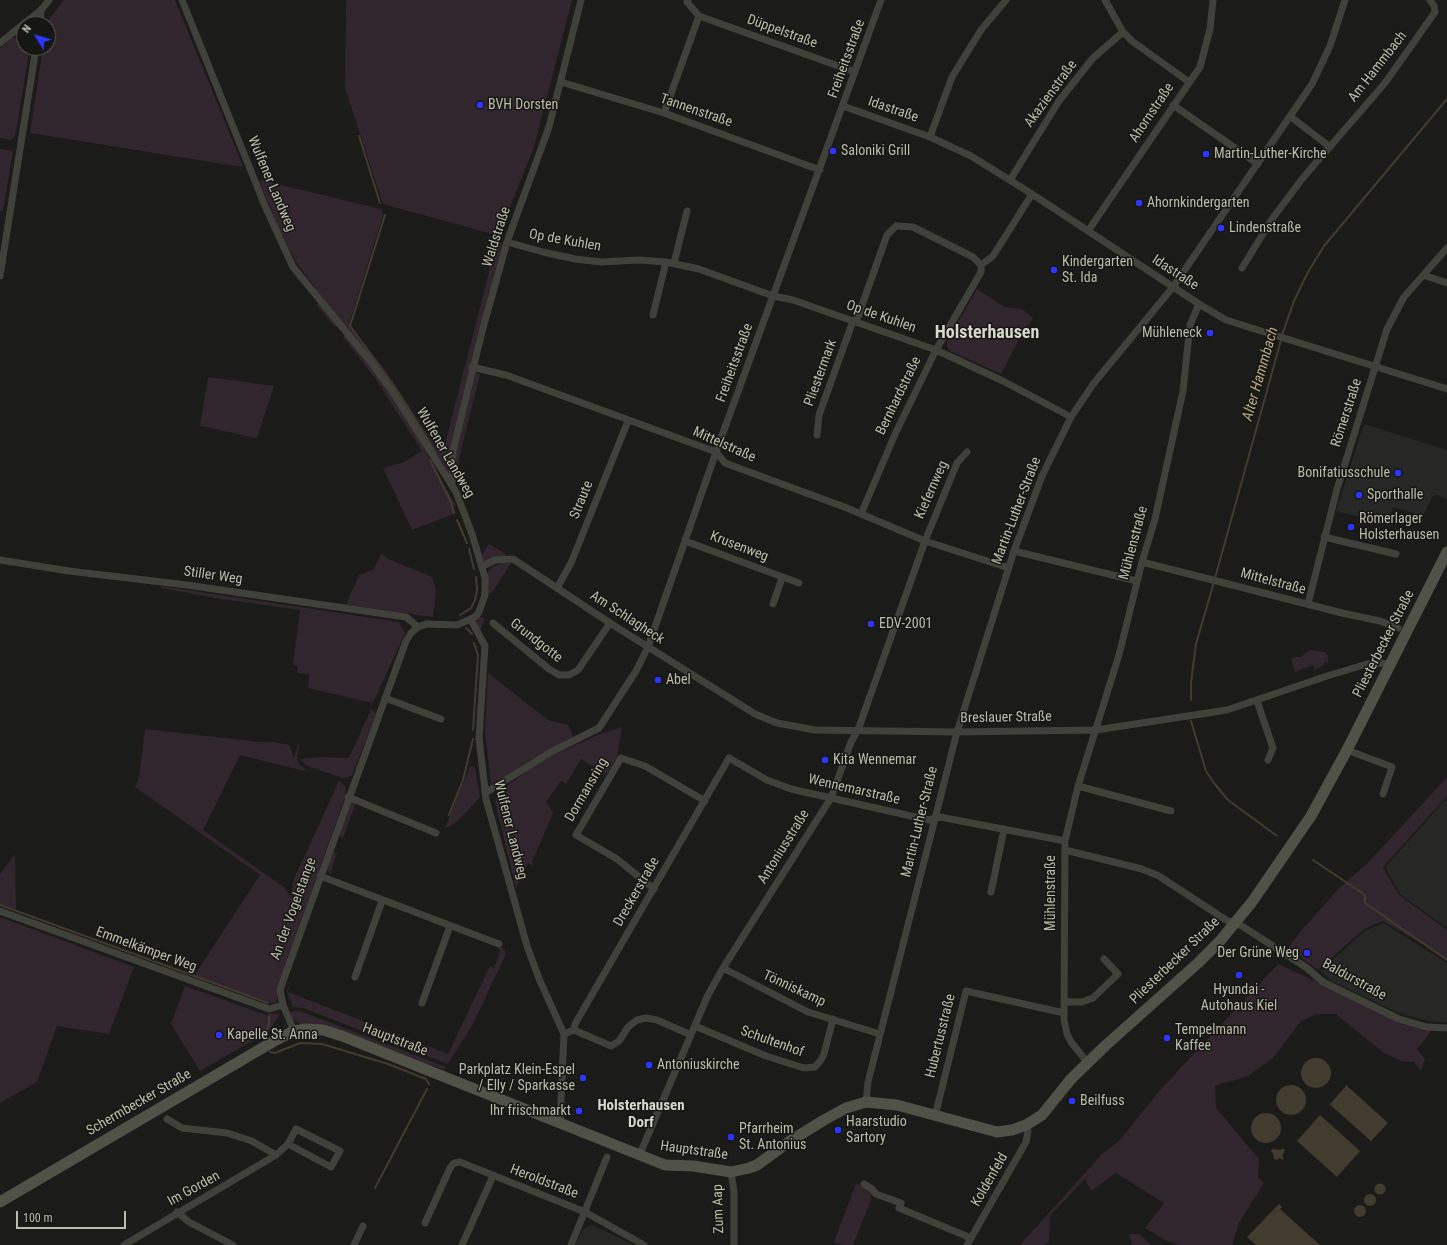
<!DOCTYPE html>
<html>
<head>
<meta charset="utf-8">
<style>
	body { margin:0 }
	#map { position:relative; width:1447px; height:1245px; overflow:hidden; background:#1b1b19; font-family:"Roboto Condensed",sans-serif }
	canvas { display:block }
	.north { position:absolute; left:16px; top:16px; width:40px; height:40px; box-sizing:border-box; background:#161614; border:1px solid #585850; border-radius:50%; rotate:307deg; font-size:11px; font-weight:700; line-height:16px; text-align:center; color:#bcbcaa }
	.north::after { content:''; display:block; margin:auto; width:14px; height:18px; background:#2e36fe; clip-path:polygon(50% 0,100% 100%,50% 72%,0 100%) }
	.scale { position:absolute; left:16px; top:1211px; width:110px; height:18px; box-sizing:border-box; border:2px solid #bcbcaa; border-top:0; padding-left:5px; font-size:12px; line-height:14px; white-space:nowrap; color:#bcbcaa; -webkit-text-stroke:3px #161614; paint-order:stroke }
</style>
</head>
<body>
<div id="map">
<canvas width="1447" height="1245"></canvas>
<div class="north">N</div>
<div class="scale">100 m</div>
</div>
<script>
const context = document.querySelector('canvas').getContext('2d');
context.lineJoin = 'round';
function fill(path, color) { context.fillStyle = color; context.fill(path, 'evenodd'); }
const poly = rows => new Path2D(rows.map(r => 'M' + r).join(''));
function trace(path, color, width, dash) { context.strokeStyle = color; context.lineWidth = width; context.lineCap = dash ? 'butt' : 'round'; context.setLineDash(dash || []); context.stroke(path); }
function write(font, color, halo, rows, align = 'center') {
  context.font = font + ' "Roboto Condensed",sans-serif'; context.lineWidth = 3; context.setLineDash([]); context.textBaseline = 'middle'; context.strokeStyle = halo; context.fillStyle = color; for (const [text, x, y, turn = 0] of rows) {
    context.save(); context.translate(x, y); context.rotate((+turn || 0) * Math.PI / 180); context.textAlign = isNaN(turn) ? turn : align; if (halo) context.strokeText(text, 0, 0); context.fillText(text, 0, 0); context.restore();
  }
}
fill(poly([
	[1364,424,1447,450,1447,500,1438,495,1433,496,1423,516,1393,507,1388,524,1336,511],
	[1447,798,1447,928,1400,894,1385,867],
	[1383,923,1447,963,1447,1023,1424,1020,1396,1012,1332,981,1320,971,1365,931],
	[592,1225,616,1236,633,1245,575,1245,584,1228]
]), '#272825');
fill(poly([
	[64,0,175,0,243,166,242,167,30,133,43,48,48,48,47,22],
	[346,0,572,0,534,147,500,232,496,235,383,204,345,88],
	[13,37,24,41,24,48,30,48,15,136,11,140,0,138,0,49],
	[0,149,13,151,3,211,0,211],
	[261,180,381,209,383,215,349,324,386,371,437,449,444,448,496,245,498,240,501,242,502,245,483,320,450,478,414,420,296,262,280,231,260,183],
	[977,289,1005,307,1022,309,1033,318,1029,325,1027,324,1001,374,950,351,947,347,947,341],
	[319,303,338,326,335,327,316,304],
	[346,334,390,393,419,439,454,503,456,506,453,507,456,513,412,530,383,468,402,463,422,451,375,378,343,337],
	[476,373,480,374,461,450,459,460,460,481,455,478,456,451],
	[208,377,274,386,257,438,200,426],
	[489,544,507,555,487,563,484,561,481,556],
	[382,553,386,558,432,577,436,591,433,617,348,605,347,602,359,575,373,570],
	[505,562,511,563,492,593,488,593,487,573,492,567],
	[161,586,399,622,405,633,373,703,308,688,309,674,297,673,298,667,293,664,300,610,221,599,161,588],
	[479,616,485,619,480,631,476,623],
	[1309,650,1325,652,1328,656,1328,663,1325,662,1323,666,1315,669,1313,665,1295,672,1291,659,1294,657,1301,657],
	[488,673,548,720,568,725,573,737,527,762,495,785,491,784,485,731],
	[371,709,376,713,352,776,342,778,305,765,301,759,323,757,349,758],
	[622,727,617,757,607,774,581,759,566,784,561,781,546,802,553,813,532,862,533,866,528,863,516,888,495,802,497,793,530,769,553,755,598,735],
	[145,729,260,742,273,742,289,745,294,758,298,744,299,745,297,758,299,764,308,771,305,771,240,755,203,830,285,888,290,897,294,879,339,781,346,787,344,800,279,982,277,1001,274,1004,194,976,260,875,135,787,139,778],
	[470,766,475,768,480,797,456,823,445,828],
	[1447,777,1447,796,1383,867,1399,895,1447,930,1447,961,1436,952,1383,921,1364,929,1318,970,1288,948,1301,931,1340,887,1367,864],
	[352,801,356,802,343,838,338,835,348,804],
	[332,851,337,853,330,875,327,869],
	[15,854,16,910,0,905,0,874],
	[0,917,134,967,109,1034,57,1026,37,1082,0,1103],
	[498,947,505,949,505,956,473,1024,448,1064,303,1008,293,1007,287,992,291,978,288,992,448,1054,490,966,494,968,500,952],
	[1278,964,1398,1019,1434,1028,1417,1049,1425,1059,1421,1071,1414,1062,1401,1061,1384,1053,1336,1014,1317,1014,1301,1021,1274,1057,1248,1076,1215,1086,1216,1108,1259,1159,1258,1177,1264,1183,1239,1223,1232,1245,1179,1245,1165,1240,1145,1228,1164,1203,1116,1173,1091,1191,1085,1179,1050,1216,1049,1241,1045,1245,1020,1245,1103,1153,1119,1141,1161,1089],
	[185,986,266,1015,267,1017,269,1013,280,1014,268,1032,200,1071,171,1024],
	[294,1011,300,1011,446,1067,445,1070,308,1024,300,1024,292,1018,290,1012],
	[856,1183,870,1191,871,1200,853,1245,843,1245,834,1242],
	[1129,1234,1139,1234,1151,1245,1132,1245]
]), '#31262d');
fill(poly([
	'1301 1073a15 15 0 1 1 30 0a15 15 0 1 1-30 0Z',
	[1345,1084,1388,1123,1371,1141,1327,1102,1330,1104,1346,1086],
	'1276 1100a15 15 0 1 1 30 0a15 15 0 1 1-30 0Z',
	'1251 1128a15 15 0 1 1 30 0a15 15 0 1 1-30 0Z',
	[1320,1115,1360,1151,1337,1177,1297,1141],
	[1282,1148,1285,1150,1282,1156,1284,1158,1282,1160,1280,1158,1276,1160,1274,1159,1273,1153,1271,1151,1272,1149,1281,1150],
	'1374.5 1189a5.5 5.5 0 1 1 11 0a5.5 5.5 0 1 1-11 0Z',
	'1364 1200a6 6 0 1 1 12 0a6 6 0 1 1-12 0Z',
	[1279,1204,1282,1207,1280,1209,1320,1245,1256,1245,1247,1237],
	'1354 1211a6 6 0 1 1 12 0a6 6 0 1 1-12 0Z'
]), '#413c2e');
trace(poly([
	[359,136,380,203],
	[385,215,350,326,400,395,435,452],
	[1282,335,1294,301,1308,272,1324,246,1447,99],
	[430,460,451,502,454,513],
	[457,520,467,543],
	[469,549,474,569],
	[1215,578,1281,340],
	[460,615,471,608,475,600,477,590,476,577],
	[466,628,472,634],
	[1191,700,1191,682,1196,644,1214,582],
	[1191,721,1206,771,1214,783,1228,800,1277,836],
	[473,730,478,655,474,643],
	[449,815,463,780,473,739],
	[1313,860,1365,895,1365,903,1447,960],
	[0,905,268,1003],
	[267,1030,269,1024,269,1017],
	[270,1052,275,1053,300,1043,322,1044,388,1064,426,1079,429,1084],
	[375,1188,427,1089]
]), '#413c2e', 2);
trace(poly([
	[182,0,265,206,293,267,370,361,392,391,456,492,472,534,485,578,485,595,479,612,475,617,457,625,426,624,418,627,411,633,406,641,283,981,280,990,283,1005,294,1031],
	[688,0,687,2,699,16,855,72],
	[1105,0,1123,32,1132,41,1189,82],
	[40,24,41,10],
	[0,43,41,10,49,0],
	[561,82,664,113,820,170],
	[1173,105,1258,164],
	[843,106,930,137,971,156,1032,194,1199,304,1226,320,1447,389],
	[664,113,699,16],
	[1291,117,1330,147],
	[930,137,952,77,981,30,1006,0],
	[1010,180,1059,101,1093,58,1123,32],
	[1088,231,1200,67,1210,29,1213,0],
	[507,242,543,252,575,259,601,262,639,260,666,262,699,269,773,296,793,300,936,350,1003,381,1071,417],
	[674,263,687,211],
	[981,265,993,256,1032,194],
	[1242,268,1272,219,1302,179,1385,83,1414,42,1435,12,1434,6,1430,0],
	[1423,275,1447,283],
	[0,276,36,48],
	[653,315,666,262],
	[856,322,887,235,896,226,913,227,973,257,981,265],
	[472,367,506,375,716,452,725,463,847,508,925,541,1009,568],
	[817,435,819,415,853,321],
	[452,486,453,451,483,328,507,242,549,127,581,0],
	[861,514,896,432,936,350,981,272,981,265],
	[1324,537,1396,554],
	[685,541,799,583],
	[1014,551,1137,581],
	[0,560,69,571,187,585,406,617,418,627],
	[1142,562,1342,613,1380,621,1398,628],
	[483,566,495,560,513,559,610,623,755,714,777,723,815,730,957,732,1096,730,1227,710,1327,676,1367,664,1379,663,1390,664],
	[557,588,571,563,628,421],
	[773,604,782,578],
	[1308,604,1337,489,1387,329,1404,297,1447,248],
	[471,620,485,646,479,738,486,799,527,946,540,981,564,1034,560,1122],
	[493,623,549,669,559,675,569,675,578,670,610,623],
	[385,698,441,719],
	[1257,701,1273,748,1268,760],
	[1347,750,1392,767,1383,794],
	[1078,786,1171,811],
	[485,793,551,752,599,728,636,671,648,647,716,452,881,0],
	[348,797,436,833],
	[1065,850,1142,869,1159,876,1226,920,1242,926,1307,968,1323,982,1399,1019,1427,1027,1447,1028],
	[320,876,499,944],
	[654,889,617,859,576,835,621,758,645,766,705,801],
	[991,892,1004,829],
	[0,911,269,1009,283,1005],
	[723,968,808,1012,880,1034],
	[355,977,382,901],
	[1064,1002,1082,1002,1093,998,1118,974,1104,959],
	[422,1003,450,926],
	[695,1026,766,1056,804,1068,815,1067,821,1060,824,1054,833,1019],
	[574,1030,611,1046,619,1041,628,1027,637,1020,646,1018,657,1020,691,1035],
	[564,1034,574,1030,575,1024,729,758,767,780,791,789,929,820,940,817,1065,841],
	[1088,1063,1071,1042,1067,1034,1064,1020,1065,841,1078,786,1119,655,1142,562,1155,519,1183,391,1190,325,1199,304],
	[866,1102,868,1082,957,732,1014,551,1042,476,1071,417,1094,383,1173,287,1312,84,1330,46,1345,0],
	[935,1116,966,991,1064,1013],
	[167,1119,182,1128,227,1133,252,1141,276,1155],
	[639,1156,708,995,723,968,831,798,851,742,858,730,925,541,957,463,967,452],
	[731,1172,734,1192,734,1245],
	[864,1184,872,1189,876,1194,901,1203,899,1208,971,1238],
	[177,1212,189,1222,233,1245],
	[425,1223,450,1168,454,1163,460,1162,585,1212,644,1245],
	[124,1245,276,1155,288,1144,296,1129,340,1151,331,1167,288,1144],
	[354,1245,363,1226],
	[462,1245,493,1176],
	[571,1245,607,1157],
	[967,1245,1026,1142,1028,1131,1026,1125]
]), '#40413a', 7);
trace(poly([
	[0,1202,276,1040,294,1031,306,1029,323,1030,342,1036,665,1165,693,1166,731,1172,749,1168,757,1165,790,1141,824,1120,846,1108,866,1102,897,1105,997,1132,1012,1130,1026,1125,1042,1115,1071,1079,1105,1046,1198,963,1220,941,1252,902,1311,816,1347,750,1447,552]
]), '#505147', 11);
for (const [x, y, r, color] of [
	[480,105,4,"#2e36fe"],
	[833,151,4,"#2e36fe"],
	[1206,154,4,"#2e36fe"],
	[1139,203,4,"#2e36fe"],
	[1221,228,4,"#2e36fe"],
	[1054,270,4,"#2e36fe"],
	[1210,333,4,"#2e36fe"],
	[1398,473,4,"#2e36fe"],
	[1359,495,4,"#2e36fe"],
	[1351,527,4,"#2e36fe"],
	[871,624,4,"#2e36fe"],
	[658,680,4,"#2e36fe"],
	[825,760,4,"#2e36fe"],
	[1307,953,4,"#2e36fe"],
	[1239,975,4,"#2e36fe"],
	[219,1035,4,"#2e36fe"],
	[1167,1038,4,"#2e36fe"],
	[649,1065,4,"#2e36fe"],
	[583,1078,4,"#2e36fe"],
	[1072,1101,4,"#2e36fe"],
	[579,1111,4,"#2e36fe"],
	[838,1130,4,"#2e36fe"],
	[731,1137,4,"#2e36fe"]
]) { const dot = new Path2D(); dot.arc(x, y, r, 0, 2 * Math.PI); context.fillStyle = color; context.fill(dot); trace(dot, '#161614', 1.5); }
write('14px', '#bcbcaa', '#161614', [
	["Düppelstraße",782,32,20],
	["Freiheitsstraße",847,59,-70],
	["Am Hammbach",1378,67,-52],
	["Akazienstraße",1051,94,-54],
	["Idastraße",893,110,19],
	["Tannenstraße",696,111,19],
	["Ahornstraße",1152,113,-56],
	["Wulfener Landweg",271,184,67],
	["Waldstraße",497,237,-72],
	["Op de Kuhlen",565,241,10],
	["Idastraße",1175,273,33],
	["Op de Kuhlen",881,317,19],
	["Freiheitsstraße",735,363,-70],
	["Pliestermark",821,373,-70],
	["Bernhardstraße",899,396,-64],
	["Römerstraße",1347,413,-72],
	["Mittelstraße",724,445,24],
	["Wulfener Landweg",445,453,60],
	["Kiefernweg",932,490,-66],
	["Straute",582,500,-68],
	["Martin-Luther-Straße",1017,511,-69],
	["Mühlenstraße",1134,543,-75],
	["Krusenweg",739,547,21],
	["Stiller Weg",213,576,8],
	["Mittelstraße",1273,582,15],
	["Am Schlagheck",627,618,33],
	["Grundgotte",536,641,38],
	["Pliesterbecker Straße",1384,644,-63],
	["Breslauer Straße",1006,718,-1],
	["Dormansring",587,790,-60],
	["Wennemarstraße",854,790,13],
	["Martin-Luther-Straße",920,822,-76],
	["Wulfener Landweg",510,830,76],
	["Antoniusstraße",784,847,-58],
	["Dreckerstraße",637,892,-60],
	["Mühlenstraße",1051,893,-90],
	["An der Vogelstange",294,909,-70],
	["Emmelkämper Weg",146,950,20],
	["Pliesterbecker Straße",1175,961,-44],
	["Baldurstraße",1354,980,29],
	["Tönniskamp",794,989,25],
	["Hubertusstraße",941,1036,-76],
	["Hauptstraße",395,1040,21],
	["Schultenhof",772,1042,20],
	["Schermbecker Straße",139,1103,-30],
	["Hauptstraße",694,1151,8],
	["Koldenfeld",990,1180,-60],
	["Heroldstraße",544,1182,21],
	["Im Gorden",194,1189,-29],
	["Zum Aap",719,1209,-92]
]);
write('14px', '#bcbcaa', '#161614', [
	["BVH Dorsten",488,105],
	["Saloniki Grill",841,151],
	["Martin-Luther-Kirche",1214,154],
	["Ahornkindergarten",1147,203],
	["Lindenstraße",1229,228],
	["Kindergarten",1062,262],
	["St. Ida",1062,278],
	["Mühleneck",1202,333,"right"],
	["Bonifatiusschule",1390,473,"right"],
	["Sporthalle",1367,495],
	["Römerlager",1359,519],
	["Holsterhausen",1359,535],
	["EDV-2001",879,624],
	["Abel",666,680],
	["Kita Wennemar",833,760],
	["Der Grüne Weg",1299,953,"right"],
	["Hyundai -",1239,990,"center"],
	["Autohaus Kiel",1239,1006,"center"],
	["Tempelmann",1175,1030],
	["Kaffee",1175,1046],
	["Kapelle St. Anna",227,1035],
	["Antoniuskirche",657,1065],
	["Parkplatz Klein-Espel",575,1070,"right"],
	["/ Elly / Sparkasse",575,1086,"right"],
	["Beilfuss",1080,1101],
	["Ihr frischmarkt",571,1111,"right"],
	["Haarstudio",846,1122],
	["Sartory",846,1138],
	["Pfarrheim",739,1129],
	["St. Antonius",739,1145]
], 'left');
write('italic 15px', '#b8ab80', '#161614', [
	["Alter Hammbach",1261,374,-74]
]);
write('bold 15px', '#d7d7cc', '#161614', [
	["Holsterhausen",641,1106],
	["Dorf",641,1123]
]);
write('bold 18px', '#d7d7cc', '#161614', [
	["Holsterhausen",987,333]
]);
</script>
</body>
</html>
